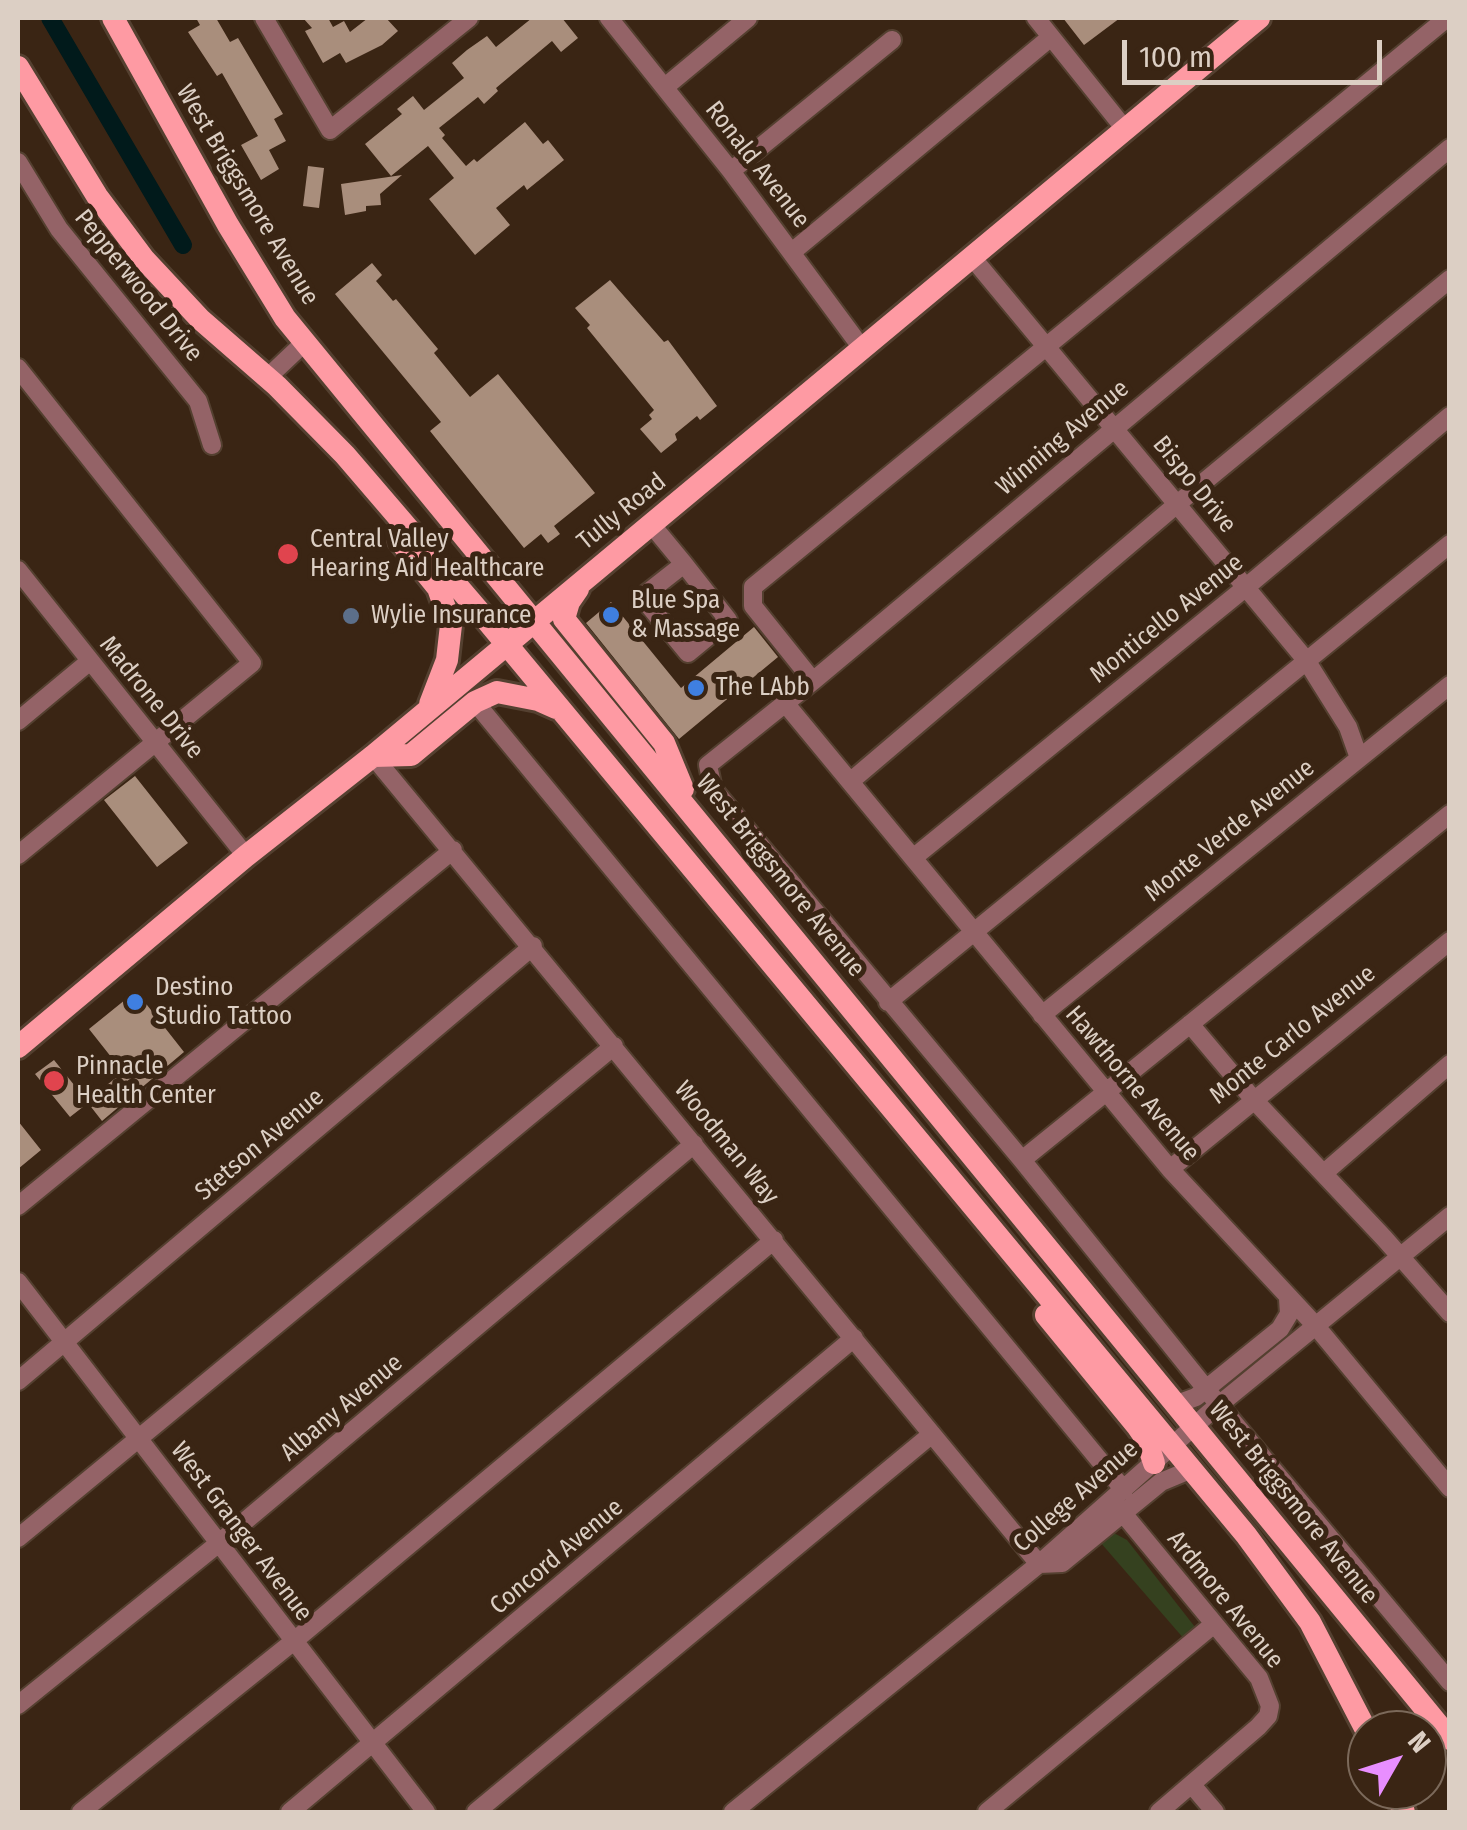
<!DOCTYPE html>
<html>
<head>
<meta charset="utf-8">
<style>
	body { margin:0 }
	#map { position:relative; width:1467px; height:1830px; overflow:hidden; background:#3a2514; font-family:"Fira Sans Condensed",sans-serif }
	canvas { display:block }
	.frame { position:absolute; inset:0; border:20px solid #dccfc4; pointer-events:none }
	.north { position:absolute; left:1347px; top:1710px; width:100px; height:100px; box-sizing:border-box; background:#3a2514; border:2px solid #7b695a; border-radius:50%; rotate:51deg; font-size:28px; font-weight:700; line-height:40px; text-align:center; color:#dccfc4 }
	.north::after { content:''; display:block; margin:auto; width:35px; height:45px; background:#e88eff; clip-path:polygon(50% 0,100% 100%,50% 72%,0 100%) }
	.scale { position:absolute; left:1122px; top:40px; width:260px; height:45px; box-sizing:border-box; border:5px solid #dccfc4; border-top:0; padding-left:12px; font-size:30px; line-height:35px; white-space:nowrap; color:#dccfc4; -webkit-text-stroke:8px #3a2514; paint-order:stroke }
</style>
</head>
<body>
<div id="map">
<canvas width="1467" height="1830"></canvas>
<div class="frame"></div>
<div class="north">N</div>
<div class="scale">100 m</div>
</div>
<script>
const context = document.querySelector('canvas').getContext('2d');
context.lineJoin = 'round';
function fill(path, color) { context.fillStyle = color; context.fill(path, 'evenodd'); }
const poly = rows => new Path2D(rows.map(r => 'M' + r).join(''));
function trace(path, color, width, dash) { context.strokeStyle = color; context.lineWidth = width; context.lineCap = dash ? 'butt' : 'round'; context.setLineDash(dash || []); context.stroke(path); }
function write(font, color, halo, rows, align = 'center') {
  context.font = font + ' "Fira Sans Condensed",sans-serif'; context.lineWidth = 10; context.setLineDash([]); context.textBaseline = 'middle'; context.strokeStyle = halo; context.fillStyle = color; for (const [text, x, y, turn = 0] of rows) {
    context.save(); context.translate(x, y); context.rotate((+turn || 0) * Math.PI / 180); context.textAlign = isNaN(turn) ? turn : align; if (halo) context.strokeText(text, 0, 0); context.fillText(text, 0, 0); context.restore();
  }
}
fill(poly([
	[1112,1532,1127,1540,1195,1627,1185,1640,1100,1542]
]), '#35411f');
trace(poly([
	[50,18,183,245]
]), '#011a1b', 18);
fill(poly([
	[196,18,216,18,230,42,238,38,283,114,274,119,286,141,269,150,279,169,261,180,241,145,258,136,222,73,217,76,188,32,200,25],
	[303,18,328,18,333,27,344,21,350,32,368,18,386,18,398,31,382,45,346,63,340,53,323,63,305,31,312,28],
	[532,18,562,18,578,38,561,52,552,41,496,88,498,91,484,104,478,97,439,128,445,135,442,138,466,166,474,159,477,162,525,122,543,144,548,140,564,160,527,190,524,185,496,208,510,225,475,255,429,199,454,178,428,146,391,176,365,144,402,114,397,109,413,96,424,110,464,78,452,63,467,50,487,36,496,47],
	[1063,18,1120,18,1084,45],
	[308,166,324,168,319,208,303,206],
	[402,175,380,194,381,205,366,206,366,211,345,215,341,184],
	[372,263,382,275,376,281,393,301,396,299,438,349,434,353,470,397,498,374,595,493,554,526,560,534,548,543,541,534,524,548,430,431,441,422,335,294],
	[610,280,664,342,668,340,717,406,700,420,697,416,675,434,677,440,661,453,640,429,652,419,649,415,654,410,587,328,590,325,575,308],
	[611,602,681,688,754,627,778,657,679,739,586,623],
	[135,776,188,843,157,867,104,800],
	[136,991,184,1052,102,1121,88,1103,70,1117,35,1074,54,1060,87,1101,123,1072,89,1029],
	[18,1121,41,1150,18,1169]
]), '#a98e7c');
const minor = poly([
	[264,18,330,130,469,18],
	[609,18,731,171,861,347],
	[1036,18,1124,128],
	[665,87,748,18],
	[1450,148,813,681,708,765,713,789,1022,1160,1219,1405,1450,1682],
	[18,162,59,229,198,401,212,445],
	[731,171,892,40],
	[792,252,1051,37],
	[971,256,1306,660,1348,727,1359,758],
	[18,368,252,663,18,855],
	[267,378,305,342],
	[651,524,684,564,728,620,688,653,642,597,684,564],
	[18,570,246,856],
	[813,681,753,606,753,587,1447,18],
	[475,702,1124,1490],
	[785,703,1170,1169,1315,1325,1450,1488],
	[18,721,90,661],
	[373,756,1039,1564,1062,1563,1161,1482,1192,1469],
	[851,781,1176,505,1450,279],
	[913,858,1245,588,1450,416],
	[888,1002,1450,544],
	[1042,1015,1450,685],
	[1190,1024,1254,1100,1384,1238,1450,1313],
	[1022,1160,1450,814],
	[1170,1169,1450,941],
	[1324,1173,1450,1064],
	[18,1206,453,850],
	[18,1282,426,1812],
	[18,1381,533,946],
	[1177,1404,1196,1397,1280,1329,1289,1314,1288,1298],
	[1117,1506,1259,1678,1270,1706,1268,1716,1258,1727,1159,1812],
	[18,1538,614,1046],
	[18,1705,219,1543,694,1144],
	[1192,1785,1215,1812],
	[81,1812,294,1641,774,1240],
	[290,1812,854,1338],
	[476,1812,932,1434],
	[733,1812,1039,1564,1209,1413,1450,1216],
	[987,1812,1214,1624]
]);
const major = poly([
	[113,18,228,225,285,318,1450,1739],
	[18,67,97,196,144,259,200,319,277,386,345,455,484,617,1246,1535,1310,1622,1367,1732],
	[400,541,438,588,451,625,447,660,430,704],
	[578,589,569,602,564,619,664,743,683,789],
	[373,756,411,755,475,702,497,692,538,700,556,708],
	[18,1047,246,856,373,756,1259,18],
	[1046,1315,1137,1426,1146,1439,1154,1463],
	[1394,1790,1404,1812]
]);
trace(minor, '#544030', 22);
trace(major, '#544030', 28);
trace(minor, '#946367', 18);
trace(major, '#fe9aa3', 22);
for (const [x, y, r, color] of [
	[288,554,12,"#e0444e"],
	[611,615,10,"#3f7fe0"],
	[351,616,10,"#5c6f8a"],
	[696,688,10,"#3f7fe0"],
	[135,1002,10,"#3f7fe0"],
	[54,1081,12,"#e0444e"]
]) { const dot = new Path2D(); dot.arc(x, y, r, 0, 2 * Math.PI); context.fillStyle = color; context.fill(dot); trace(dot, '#3a2514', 4); }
write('25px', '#dccfc4', '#3a2514', [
	["Ronald Avenue",757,165,52],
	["West Briggsmore Avenue",247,195,59],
	["Pepperwood Drive",138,286,51],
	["Winning Avenue",1063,438,-40],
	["Bispo Drive",1194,485,51],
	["Tully Road",622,512,-39],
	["Monticello Avenue",1167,619,-39],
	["Madrone Drive",151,698,51],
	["Monte Verde Avenue",1230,831,-39],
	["West Briggsmore Avenue",780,876,51],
	["Monte Carlo Avenue",1293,1035,-39],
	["Hawthorne Avenue",1132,1084,50],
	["Woodman Way",726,1143,51],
	["Stetson Avenue",260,1145,-40],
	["Albany Avenue",342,1408,-40],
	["College Avenue",1076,1497,-41],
	["West Briggsmore Avenue",1293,1503,51],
	["West Granger Avenue",241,1532,53],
	["Concord Avenue",557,1557,-40],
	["Ardmore Avenue",1225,1600,51]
]);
write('25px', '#dccfc4', '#3a2514', [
	["Central Valley",310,540],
	["Hearing Aid Healthcare",310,569],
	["Blue Spa",631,601],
	["& Massage",631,630],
	["Wylie Insurance",371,616],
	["The LAbb",716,688],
	["Destino",155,988],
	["Studio Tattoo",155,1017],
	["Pinnacle",76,1067],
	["Health Center",76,1096]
], 'left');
</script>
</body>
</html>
